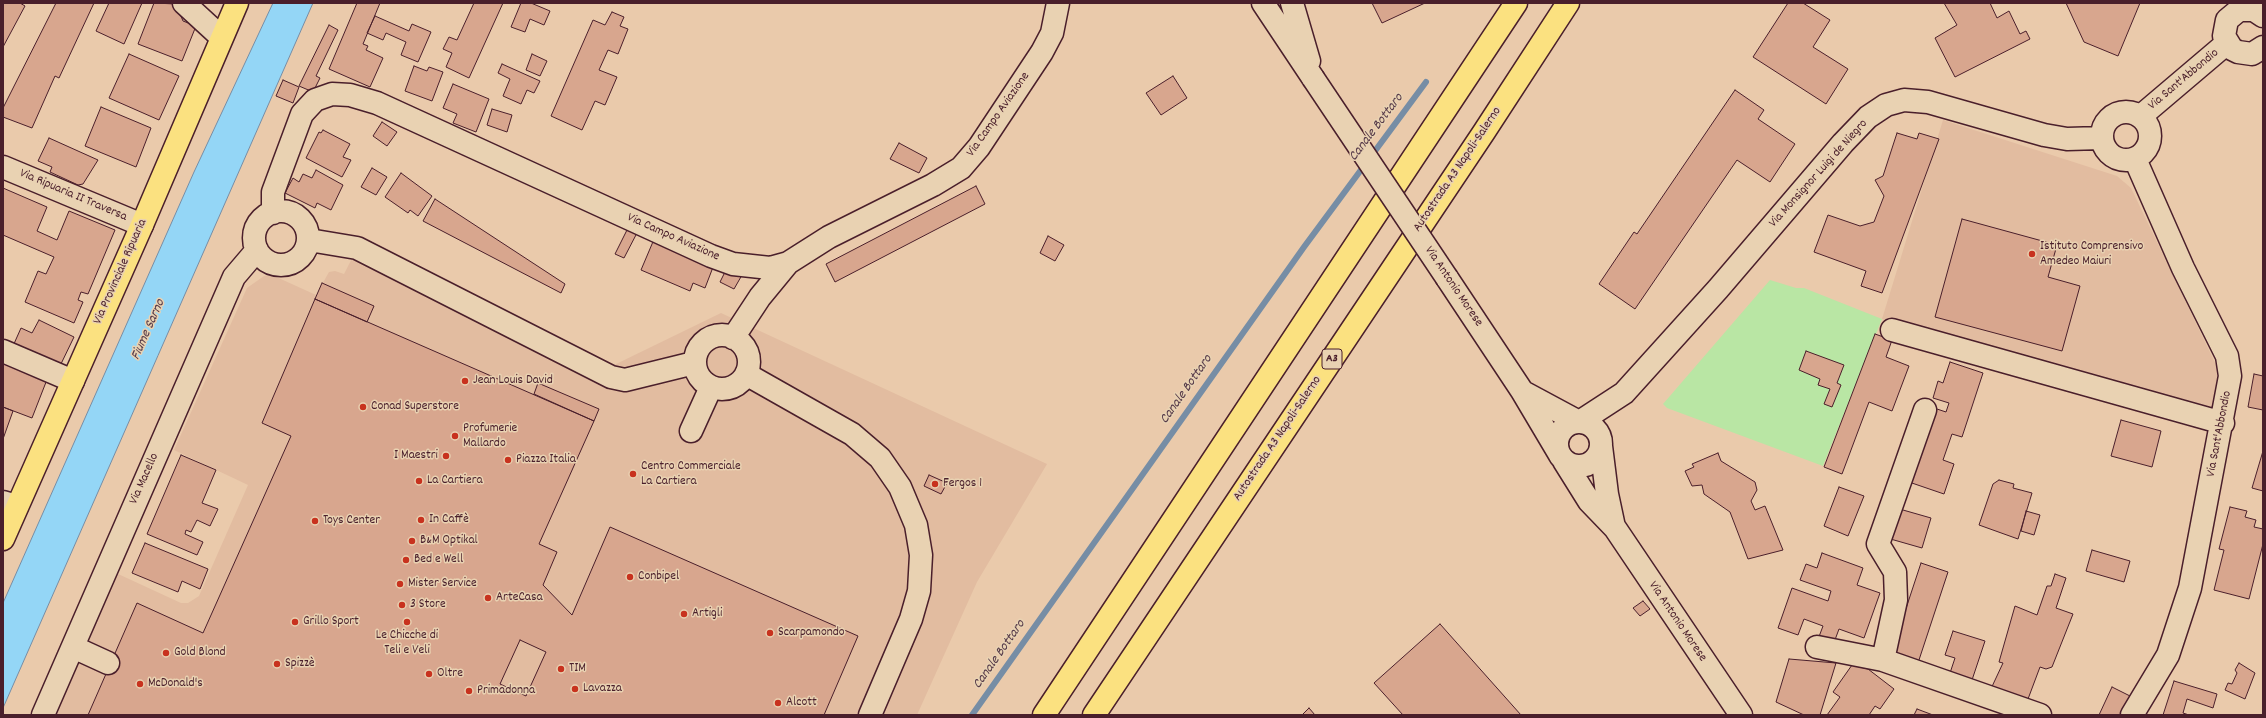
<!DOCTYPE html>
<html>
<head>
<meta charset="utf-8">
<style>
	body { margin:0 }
	#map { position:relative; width:2266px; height:718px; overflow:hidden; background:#eacaab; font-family:Dekko,sans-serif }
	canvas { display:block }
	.frame { position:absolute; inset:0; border:4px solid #4a1f2b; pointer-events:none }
</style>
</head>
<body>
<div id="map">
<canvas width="2266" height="718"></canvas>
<div class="frame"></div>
</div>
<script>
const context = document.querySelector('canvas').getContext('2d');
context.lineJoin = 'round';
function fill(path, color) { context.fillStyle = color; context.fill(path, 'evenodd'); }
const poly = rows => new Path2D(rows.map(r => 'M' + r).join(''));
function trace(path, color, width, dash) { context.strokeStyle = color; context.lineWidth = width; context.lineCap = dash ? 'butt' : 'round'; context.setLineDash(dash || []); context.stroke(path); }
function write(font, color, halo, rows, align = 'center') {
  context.font = font + ' Dekko,sans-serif'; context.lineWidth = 3; context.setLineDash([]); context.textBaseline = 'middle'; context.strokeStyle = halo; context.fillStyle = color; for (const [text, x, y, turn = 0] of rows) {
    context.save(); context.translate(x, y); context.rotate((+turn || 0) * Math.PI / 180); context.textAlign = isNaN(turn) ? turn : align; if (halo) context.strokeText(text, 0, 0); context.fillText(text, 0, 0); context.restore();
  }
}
fill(poly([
	[1943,120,2117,176,2131,188,2219,371,2213,407,1882,319],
	[363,237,612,366,721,313,1047,464,977,582,917,715,56,715,116,573,181,603,188,603,199,596,248,485,174,450,247,288,264,276,272,275,316,295,329,272,335,271,344,274]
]), '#e2bca0');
fill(poly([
	[1770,280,1796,288,1804,288,1882,319,1823,466,1667,408,1663,404]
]), '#b9e6a4');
const water = poly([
	[273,3,313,3,3,708,3,603,194,172,273,3]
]);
fill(water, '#94d6f6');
trace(water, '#768da5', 1);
trace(poly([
	[972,715,1304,247,1426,82]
]), '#768da5', 6);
const building = poly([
	[3,3,20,3,25,6,3,47,3,3],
	[56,3,94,3,59,78,55,76,32,128,3,117,3,108,56,3],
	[109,3,142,3,124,44,96,31,109,3],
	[154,3,176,4,183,21,196,26,182,61,138,44,154,3],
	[357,3,380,3,363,44,368,46,366,50,383,58,370,87,329,69,357,3],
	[474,3,503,3,469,78,446,67,452,53,443,49,449,37,457,40,474,3],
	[521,3,531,3,550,11,544,25,530,19,525,32,511,27,521,3],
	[1372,3,1425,3,1382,23,1372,3],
	[1788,3,1803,3,1830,20,1813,47,1848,69,1826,104,1753,57,1788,3],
	[1944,3,1990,3,1997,18,2009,11,2020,34,2026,31,2030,39,1955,77,1935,38,1957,25,1944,3],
	[2066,3,2140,3,2118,56,2084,42,2066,3],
	[612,12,624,17,620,26,628,29,618,54,608,50,599,70,617,77,605,105,595,101,582,130,551,116,593,20,605,25,612,12],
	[375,16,409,31,412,24,431,32,418,62,401,55,406,42,386,33,383,40,367,33,375,16],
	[329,25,338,30,316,76,320,78,313,92,299,86,329,25],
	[129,54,179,76,159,120,109,98,129,54],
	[532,54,547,61,540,76,526,70,532,54],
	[502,64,540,81,534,93,527,90,521,104,503,96,510,79,498,73,502,64],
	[414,66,427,71,429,67,443,72,432,101,405,91,414,66],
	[1173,76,1187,98,1161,115,1146,93,1173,76],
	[283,80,299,87,293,103,276,96,283,80],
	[453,84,489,99,476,132,453,123,457,114,443,108,453,84],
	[1735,90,1764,110,1758,119,1795,144,1770,182,1737,160,1635,309,1599,284,1634,232,1637,234,1735,90],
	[101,107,151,128,136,167,85,146,101,107],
	[492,109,512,115,507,132,487,125,492,109],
	[382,122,397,132,387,146,373,136,382,122],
	[323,130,350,144,343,157,351,160,342,177,306,158,319,132,321,133,323,130],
	[1897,133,1917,139,1919,133,1939,139,1882,293,1861,286,1866,271,1814,252,1828,215,1860,226,1874,222,1884,196,1875,180,1883,176,1897,133],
	[49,138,98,160,83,184,78,185,50,172,52,167,38,161,49,138],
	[899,143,927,158,919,173,890,159,899,143],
	[372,168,387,177,376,195,361,187,372,168],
	[316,170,343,185,331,210,317,203,315,208,285,193,293,178,299,182,303,174,312,178,316,170],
	[401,173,432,196,418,216,410,210,408,213,385,197,401,173],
	[976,186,985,204,835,282,826,264,976,186],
	[3,188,47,207,37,231,57,240,69,211,115,230,88,294,81,292,78,300,83,302,74,323,25,302,38,271,46,274,54,257,3,235,3,188],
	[435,199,565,284,561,293,423,221,435,199],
	[1962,219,2057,245,2048,277,2080,286,2062,351,1935,317,1962,219],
	[629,226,638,231,624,258,615,254,629,226],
	[1048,236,1064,245,1055,261,1040,253,1048,236],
	[655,237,715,262,705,288,693,283,690,291,641,270,655,237],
	[727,268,742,275,734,289,720,282,727,268],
	[322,283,374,306,367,322,315,299,322,283],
	[315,299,594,421,539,544,557,552,543,585,572,615,610,527,858,636,824,715,88,715,137,603,203,633,291,436,262,423,315,299],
	[520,640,546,652,526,696,500,684,520,640],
	[39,320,74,337,59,368,13,346,21,328,32,333,39,320],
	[1875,334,1892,340,1886,357,1909,366,1892,411,1869,402,1842,474,1824,467,1875,334],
	[1806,351,1844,365,1837,383,1841,385,1832,407,1824,404,1830,389,1818,385,1820,379,1799,370,1806,351],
	[3,355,48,377,32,418,3,407,3,355],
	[1950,362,1983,373,1962,437,1952,434,1943,460,1954,464,1944,494,1906,481,1931,407,1946,412,1949,403,1933,398,1938,381,1943,383,1950,362],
	[2254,374,2263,376,2263,410,2248,407,2254,374],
	[538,383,599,409,594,421,534,394,538,383],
	[3,407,13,411,3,439,3,407],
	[2121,420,2161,431,2152,467,2111,456,2121,420],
	[2263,451,2263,491,2252,488,2263,451],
	[1718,453,1721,461,1755,482,1757,490,1751,501,1755,510,1765,506,1783,550,1748,559,1730,512,1704,494,1702,485,1692,486,1685,471,1694,467,1692,464,1718,453],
	[181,455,216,470,202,503,218,509,210,526,197,520,191,532,186,530,185,534,203,542,197,555,147,534,181,455],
	[929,475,947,483,941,494,924,486,929,475],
	[1999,480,2014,484,2013,488,2032,493,2018,539,1979,525,1993,484,1999,480],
	[1839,487,1864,496,1848,536,1824,526,1839,487],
	[2230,507,2247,511,2245,517,2256,520,2254,527,2263,529,2263,544,2249,599,2214,590,2224,550,2219,549,2230,507],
	[1896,508,1931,518,1922,548,1887,538,1896,508],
	[2026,511,2040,515,2034,535,2021,531,2026,511],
	[145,543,208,569,200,589,182,581,178,592,132,573,145,543],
	[2092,550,2130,561,2124,582,2086,571,2092,550],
	[1822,553,1863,568,1857,585,1880,593,1864,638,1839,629,1832,648,1817,642,1823,626,1804,619,1798,635,1778,628,1792,588,1828,601,1831,591,1800,580,1806,564,1817,568,1822,553],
	[1921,563,1948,572,1916,669,1889,660,1921,563],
	[2055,574,2066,578,2056,608,2073,614,2052,667,2046,669,2040,667,2025,707,1989,693,2003,663,1999,662,2015,606,2037,615,2047,586,2051,586,2055,574],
	[1643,601,1650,609,1640,616,1633,608,1643,601],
	[1440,624,1521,715,1403,715,1374,683,1440,624],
	[1953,631,1985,641,1970,686,1948,679,1955,658,1945,655,1953,631],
	[1789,659,1836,663,1820,715,1804,715,1776,702,1789,659],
	[2239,663,2255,673,2245,699,2225,690,2228,683,2232,684,2237,673,2235,670,2239,663],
	[1852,665,1868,669,1894,689,1880,709,1875,706,1869,715,1827,715,1840,697,1833,692,1852,665],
	[2174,681,2217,694,2213,708,2187,699,2183,713,2189,715,2163,715,2174,681],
	[2112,687,2138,700,2130,715,2099,715,2112,687],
	[1309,708,1315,715,1302,715,1309,708],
	[1917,709,1933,715,1914,715,1917,709]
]);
fill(building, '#d8a68e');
trace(building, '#4a1f2b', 1);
const minor = poly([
	[184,3,221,37],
	[1263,3,1313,78],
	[1292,3,1309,61],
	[2263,16,2254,10,2239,10,2227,20,2224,36,2232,49,2238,52,2252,54,2263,47],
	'2102 136a24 24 0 1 1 48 0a24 24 0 1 1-48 0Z',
	[2141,116,2227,43],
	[3,167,142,225],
	'254 238a27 27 0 1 1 54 0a27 27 0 1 1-54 0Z',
	[273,213,273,192,302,114,315,100,332,94,350,95,377,103,711,256,733,264,770,268,788,263,829,237,933,185,961,168,979,147,1042,52,1052,33,1058,3],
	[309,240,357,248,611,377,625,380,694,363],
	[1447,278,1522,391,1560,455],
	[1892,330,2223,423],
	'695 362a27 27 0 1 1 54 0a27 27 0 1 1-54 0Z',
	[733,338,760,297,788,263],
	[3,351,73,381],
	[746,374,852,434,880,458,900,487,916,525,921,555,919,591,911,619,870,715],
	[1523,392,1577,421],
	[1925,410,1878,544,1895,572,1896,600,1883,660,2040,715],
	[1581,421,1624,393,1718,289,1843,143,1868,117,1886,105,1904,100,1928,102,2044,135,2067,139,2101,138],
	'1557 444a22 22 0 1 1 44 0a22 22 0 1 1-44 0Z',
	[691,431,711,387],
	[1601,446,1607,494,1614,527],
	[1564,461,1589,501,1615,528,1741,715],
	[3,502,17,506],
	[73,647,108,663],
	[1817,647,1883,660],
	[43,715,234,277,257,250],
	[2132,715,2168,655,2190,588,2230,376,2227,356,2183,268,2135,159]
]);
const major = poly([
	[3,539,142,225,237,3]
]);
const highway = poly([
	[1044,715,1516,3],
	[1094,715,1484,132,1568,3]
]);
trace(minor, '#4a1f2b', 25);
trace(major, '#4a1f2b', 25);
trace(highway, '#4a1f2b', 25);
trace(minor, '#e9d2b2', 22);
trace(major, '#fbe180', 22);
trace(highway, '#fbe180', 22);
const minorBridge = poly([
	[1313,78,1447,278]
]);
trace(minorBridge, '#4a1f2b', 25, []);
trace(minorBridge, '#e9d2b2', 22);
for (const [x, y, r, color] of [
	[2032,254,4,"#c8321e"],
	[465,381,4,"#c8321e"],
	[363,407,4,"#c8321e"],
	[455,436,4,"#c8321e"],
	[446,456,4,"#c8321e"],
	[508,460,4,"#c8321e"],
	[633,474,4,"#c8321e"],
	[419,481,4,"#c8321e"],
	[935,484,4,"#c8321e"],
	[421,520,4,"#c8321e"],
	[315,521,4,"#c8321e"],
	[412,541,4,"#c8321e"],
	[406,560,4,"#c8321e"],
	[630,577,4,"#c8321e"],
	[400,584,4,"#c8321e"],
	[488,598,4,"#c8321e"],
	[402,605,4,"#c8321e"],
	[684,614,4,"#c8321e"],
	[295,622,4,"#c8321e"],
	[407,622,4,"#c8321e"],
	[770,633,4,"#c8321e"],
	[166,653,4,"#c8321e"],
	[277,664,4,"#c8321e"],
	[561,669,4,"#c8321e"],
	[429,674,4,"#c8321e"],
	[140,684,4,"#c8321e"],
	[575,689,4,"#c8321e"],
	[469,691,4,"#c8321e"],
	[778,703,4,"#c8321e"]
]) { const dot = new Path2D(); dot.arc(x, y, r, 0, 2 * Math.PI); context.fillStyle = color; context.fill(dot); trace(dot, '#e9d2b2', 1.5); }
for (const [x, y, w] of [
	[1332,359,20]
]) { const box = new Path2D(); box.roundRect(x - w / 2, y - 10, w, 20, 3); context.fillStyle = '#e9d2b2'; context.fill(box); trace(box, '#4a1f2b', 1); }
write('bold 12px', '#4a1f2b', null, [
	["A3",1332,359]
]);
write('13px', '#4a1f2b', '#e9d2b2', [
	["Via Sant'Abbondio",2184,80,-40],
	["Via Campo Aviazione",999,115,-55],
	["Autostrada A3 Napoli-Salerno",1458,170,-56],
	["Via Monsignor Luigi de Niegro",1819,174,-48],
	["Via Ripuaria II Traversa",73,196,23],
	["Via Campo Aviazione",673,238,24],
	["Via Provinciale Ripuaria",121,272,-66],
	["Via Antonio Morese",1453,287,56],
	["Via Sant'Abbondio",2220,434,-79],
	["Autostrada A3 Napoli-Salerno",1278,439,-56],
	["Via Macello",145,479,-66],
	["Via Antonio Morese",1677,622,56]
]);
write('13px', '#4a1f2b', '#e9d2b2', [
	["Istituto Comprensivo",2040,247],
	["Amedeo Maiuri",2040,262],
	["Jean Louis David",473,381],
	["Conad Superstore",371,407],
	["Profumerie",463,429],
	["Mallardo",463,444],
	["I Maestri",438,456,"right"],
	["Piazza Italia",516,460],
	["Centro Commerciale",641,467],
	["La Cartiera",641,482],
	["La Cartiera",427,481],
	["Fergos 1",943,484],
	["In Caffè",429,520],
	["Toys Center",323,521],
	["B&M Optikal",420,541],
	["Bed e Well",414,560],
	["Conbipel",638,577],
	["Mister Service",408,584],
	["ArteCasa",496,598],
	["3 Store",410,605],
	["Artigli",692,614],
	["Grillo Sport",303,622],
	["Scarpamondo",778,633],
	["Le Chicche di",407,636,"center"],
	["Teli e Veli",407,651,"center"],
	["Gold Blond",174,653],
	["Spizzè",285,664],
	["TIM",569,669],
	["Oltre",437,674],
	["McDonald's",148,684],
	["Lavazza",583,689],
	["Primadonna",477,691],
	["Alcott",786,703]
], 'left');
write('italic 14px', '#553a49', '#e9d2b2', [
	["Canale Bottaro",1377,128,-53],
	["Fiume Sarno",149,330,-66],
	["Canale Bottaro",1187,390,-55],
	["Canale Bottaro",1000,655,-55]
]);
</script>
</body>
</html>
